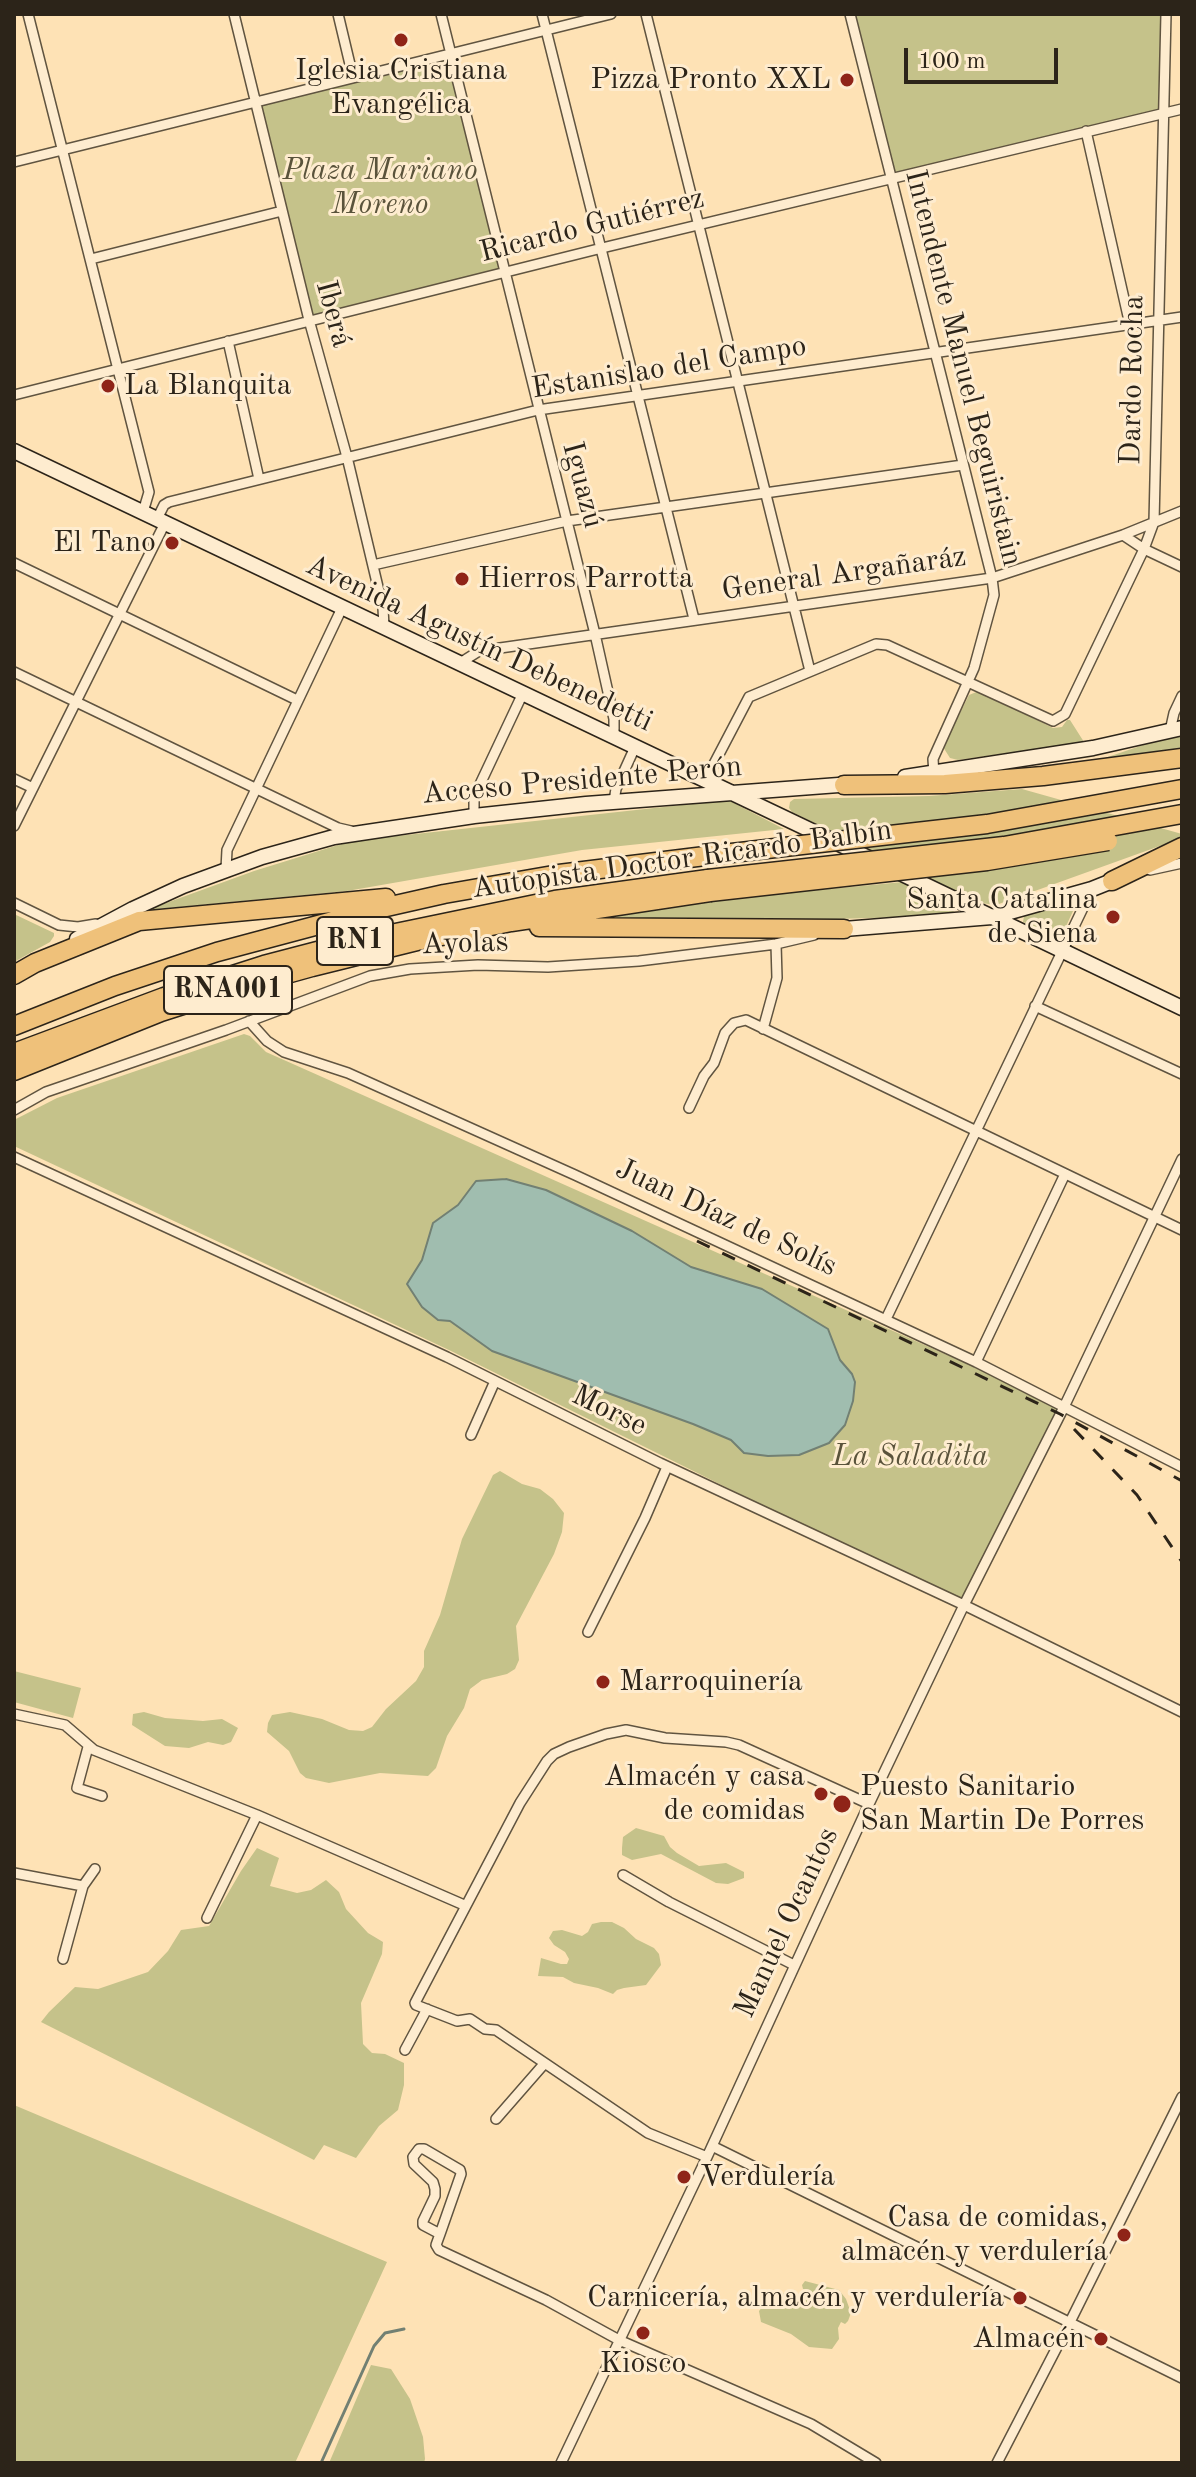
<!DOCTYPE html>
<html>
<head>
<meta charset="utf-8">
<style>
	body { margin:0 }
	#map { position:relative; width:1196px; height:2477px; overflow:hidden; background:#fee2b5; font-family:"Old Standard TT",serif }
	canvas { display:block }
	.frame { position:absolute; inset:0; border:16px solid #2c2419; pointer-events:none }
	.scale { position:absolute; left:904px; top:48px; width:154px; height:36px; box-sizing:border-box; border:4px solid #2c2419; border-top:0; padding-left:10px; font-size:24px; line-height:28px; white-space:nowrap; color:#2c2419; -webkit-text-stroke:6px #feeccf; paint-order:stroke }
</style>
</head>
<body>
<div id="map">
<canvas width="1196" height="2477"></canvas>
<div class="frame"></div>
<div class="scale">100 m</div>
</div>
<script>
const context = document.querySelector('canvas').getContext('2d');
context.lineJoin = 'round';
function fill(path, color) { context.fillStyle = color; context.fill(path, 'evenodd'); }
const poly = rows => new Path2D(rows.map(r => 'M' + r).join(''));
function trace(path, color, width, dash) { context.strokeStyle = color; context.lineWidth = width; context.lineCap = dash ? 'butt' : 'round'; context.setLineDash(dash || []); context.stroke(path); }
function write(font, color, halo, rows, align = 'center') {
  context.font = font + ' "Old Standard TT",serif'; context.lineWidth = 6; context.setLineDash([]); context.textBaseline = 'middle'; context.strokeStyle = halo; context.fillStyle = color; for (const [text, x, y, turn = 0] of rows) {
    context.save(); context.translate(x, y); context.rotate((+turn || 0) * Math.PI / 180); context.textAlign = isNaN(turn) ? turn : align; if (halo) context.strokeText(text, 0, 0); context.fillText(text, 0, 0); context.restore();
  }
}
fill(poly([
	[850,14,1166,14,1164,113,891,177],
	[451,53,504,273,309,320,256,102],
	[979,691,1053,728,1062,727,1067,720,1070,720,1084,742,958,760,950,758,943,747,969,695],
	[1182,733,1182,749,1096,761,1164,738],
	[1022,789,1182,834,1182,838,996,905,981,903,792,812,789,808,790,802,794,799,929,796],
	[728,800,784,829,582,850,347,891,147,910,254,871,351,841],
	[903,882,955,908,953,913,907,917,799,920,569,921,692,902],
	[1079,898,1062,935,1056,936,1023,922,1024,916],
	[14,914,54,933,54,936,50,942,14,962],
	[244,1034,250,1036,266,1052,1064,1407,964,1605,449,1350,14,1146,14,1120,57,1098],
	[500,1471,522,1484,540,1489,553,1499,564,1513,562,1532,554,1554,516,1626,519,1660,515,1669,507,1674,482,1680,470,1689,464,1708,447,1736,436,1768,428,1776,380,1773,329,1783,306,1778,300,1773,289,1751,267,1732,268,1723,272,1715,290,1712,322,1719,349,1730,363,1731,372,1727,386,1709,416,1681,424,1667,424,1651,440,1615,462,1539,493,1475],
	[14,1671,81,1688,73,1718,14,1702],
	[144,1712,165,1718,203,1721,222,1719,238,1728,231,1742,223,1745,208,1742,189,1748,165,1746,132,1725,133,1714],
	[636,1828,664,1836,670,1847,677,1853,699,1866,726,1863,744,1872,744,1878,728,1884,716,1883,661,1854,632,1860,622,1855,622,1848,623,1837],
	[257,1848,279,1858,270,1886,297,1893,311,1890,326,1880,339,1892,346,1909,368,1933,383,1942,382,1954,361,2003,363,2044,372,2053,385,2054,404,2063,404,2085,398,2110,379,2126,356,2158,324,2145,314,2160,41,2022,49,2012,75,1987,98,1989,148,1972,168,1951,181,1930,209,1926,241,1871],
	[601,1922,612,1922,624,1928,636,1939,654,1948,659,1954,661,1965,646,1985,624,1988,617,1990,613,1994,598,1988,574,1983,563,1977,538,1976,541,1958,561,1964,567,1964,569,1959,565,1952,554,1945,549,1938,553,1931,562,1930,582,1936,588,1932,592,1924],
	[14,2105,387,2262,295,2463,14,2463],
	[805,2281,839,2290,846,2299,851,2313,848,2321,845,2324,841,2322,838,2328,839,2339,832,2349,809,2347,791,2334,761,2322,759,2311,771,2297,777,2293,787,2293,825,2306,828,2305,825,2299,803,2289,802,2285],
	[371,2365,391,2369,410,2399,423,2437,425,2459,424,2463,329,2463]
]), '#c5c28a');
const water = poly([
	[506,1179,546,1190,632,1231,691,1267,762,1289,828,1329,840,1360,852,1374,855,1382,853,1401,845,1425,829,1443,799,1455,768,1456,744,1453,731,1440,693,1424,492,1351,450,1321,438,1320,422,1307,407,1284,422,1260,433,1223,458,1205,476,1181,506,1179]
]);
fill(water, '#a0bdaf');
trace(water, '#728073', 2);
trace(poly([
	[321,2463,374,2346,385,2333,404,2329]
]), '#728073', 3);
const street = poly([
	[28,14,149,492,143,512],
	[234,14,309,320,347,457,383,608,384,627],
	[338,14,353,77],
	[441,14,595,634,614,719,614,737],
	[542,14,694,619],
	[646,14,810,671],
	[850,14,992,578,994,595,974,668,933,759,934,774],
	[1086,131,1130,325],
	[14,162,611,14],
	[91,259,282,211],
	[228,341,259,479],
	[14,395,602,248,1182,109],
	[157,519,164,505,169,502,538,410,1182,317],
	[1123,535,1144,549,1182,567],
	[14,563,297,700],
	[373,565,567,521,963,465],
	[460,663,479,651,992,578,1123,535,1182,511],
	[14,672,338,828,351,831],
	[1170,731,1174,713,1182,696],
	[14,779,33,788],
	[705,781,749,697,876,644,887,645,1053,721,1065,714,1144,549,1154,522,1166,14],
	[614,801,616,789,635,747],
	[474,816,474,797,523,693],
	[14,826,165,523],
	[226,869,227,850,342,608],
	[1150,870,1182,863],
	[14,903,59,925,78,927,96,924],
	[1035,1006,1182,1074],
	[249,1021,267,1041,284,1052,348,1073,575,1175,976,1362,1182,1467],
	[763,1029,777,978,776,944],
	[689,1108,704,1076,714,1063,725,1033,734,1023,746,1020,1182,1230],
	[14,1110,46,1092,226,1030,370,976,410,969,478,965,548,967,639,961,776,944,814,935],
	[14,1157,447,1357,660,1463,964,1605,1182,1712],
	[886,1319,1092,889],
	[976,1362,1065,1174],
	[471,1435,495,1381],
	[588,1632,645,1518,667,1467],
	[14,1714,65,1725,94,1750,257,1815,464,1905],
	[88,1747,77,1788,102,1796],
	[14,1873,83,1886],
	[623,1875,669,1902,794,1965],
	[207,1918,257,1815],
	[63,1959,83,1886,95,1869],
	[405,2050,427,2009],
	[496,2119,544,2064],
	[712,2146,1182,2378],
	[707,2157,648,2133,496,2030,485,2029,470,2019,457,2021,416,2005,415,2003,520,1803,547,1761,554,1754,569,1747,606,1734,626,1730,665,1738,726,1742,739,1745,869,1804],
	[440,2234,423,2225,423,2221,435,2196,435,2189,433,2182,414,2164,413,2157,419,2149,424,2149,460,2170,461,2174,440,2234,436,2245,439,2250,546,2300,619,2340,811,2424,876,2463],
	[561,2463,707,2157,869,1804,964,1605,1064,1407,1182,1159],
	[997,2463,1070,2322,1182,2097]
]);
const secondary = poly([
	[14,451,875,861],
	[905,777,1093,748,1182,728],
	[894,870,1182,1008],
	[844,929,992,917,1092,889,1112,881],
	[77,939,133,909,183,886,262,857,334,837,474,816,586,804,852,784]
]);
const highway = poly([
	[844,785,945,784,1043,776,1182,758],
	[1112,881,1182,847],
	[539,927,844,929],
	[14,975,35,963,139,921,386,898],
	[14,1026,115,986,217,952,382,908,444,894,559,874,705,856],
	[14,1053,164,997,264,965,352,942,555,900,708,879],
	[14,1071,161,1012,233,989,312,967,417,941,511,922,710,892]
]);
trace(street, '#605440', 12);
trace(secondary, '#2c2419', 17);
trace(highway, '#2c2419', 21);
trace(street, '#feeccf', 9);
trace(secondary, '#feeccf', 14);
trace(highway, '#efc17a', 18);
trace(poly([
	[697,1241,1060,1414,1182,1481],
	[1074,1429,1137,1495,1182,1562]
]), '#2c2419', 3, [14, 14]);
const highwayBridge = poly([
	[705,856,987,824,1182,789],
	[708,879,1004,846,1182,814],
	[710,892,987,861,1108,841]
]);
trace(highwayBridge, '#2c2419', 21, []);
trace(highwayBridge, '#efc17a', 18);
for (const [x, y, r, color] of [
	[401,40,8,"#8f2418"],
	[847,80,8,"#8f2418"],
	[108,386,8,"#8f2418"],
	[172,543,8,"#8f2418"],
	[462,579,8,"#8f2418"],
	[1113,917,8,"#8f2418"],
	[603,1682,8,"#8f2418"],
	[821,1794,8,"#8f2418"],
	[842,1804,10,"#8f2418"],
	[684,2177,8,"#8f2418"],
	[1124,2235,8,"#8f2418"],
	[1020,2298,8,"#8f2418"],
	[643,2333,8,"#8f2418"],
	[1101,2339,8,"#8f2418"]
]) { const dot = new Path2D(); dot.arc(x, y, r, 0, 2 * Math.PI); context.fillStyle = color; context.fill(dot); trace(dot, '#feeccf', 3); }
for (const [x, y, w] of [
	[355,941,76],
	[228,990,128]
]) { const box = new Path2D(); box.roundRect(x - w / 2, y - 24, w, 48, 6); context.fillStyle = '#feeccf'; context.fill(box); trace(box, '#2c2419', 2); }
write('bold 28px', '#2c2419', null, [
	["RN1",355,941],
	["RNA001",228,990]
]);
write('30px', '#2c2419', '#feeccf', [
	["Iglesia Cristiana",401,71,"center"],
	["Evangélica",401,105,"center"],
	["Pizza Pronto XXL",831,80],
	["La Blanquita",124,386,"left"],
	["El Tano",156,543],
	["Hierros Parrotta",478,579,"left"],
	["Santa Catalina",1097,900],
	["de Siena",1097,934],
	["Marroquinería",619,1682,"left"],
	["Almacén y casa",805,1777],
	["de comidas",805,1811],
	["Puesto Sanitario",860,1787,"left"],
	["San Martin De Porres",860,1821,"left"],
	["Verdulería",700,2177,"left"],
	["Casa de comidas,",1108,2218],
	["almacén y verdulería",1108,2252],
	["Carnicería, almacén y verdulería",1004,2298],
	["Almacén",1085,2339],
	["Kiosco",643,2364,"center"]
], 'right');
write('italic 30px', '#5a533b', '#feeccf', [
	["Plaza Mariano",380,171],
	["Moreno",380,205],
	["La Saladita",910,1457]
]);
write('30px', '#2c2419', '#feeccf', [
	["Ricardo Gutiérrez",592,226,-14],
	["Iberá",333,314,75],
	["Estanislao del Campo",669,368,-9],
	["Intendente Manuel Beguiristain",963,368,76],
	["Dardo Rocha",1133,380,-89],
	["Iguazú",582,485,75],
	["General Argañaráz",844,574,-8],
	["Avenida Agustín Debenedetti",479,644,25],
	["Acceso Presidente Perón",582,781,-5],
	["Autopista Doctor Ricardo Balbín",682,860,-8],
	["Ayolas",465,944,-2],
	["Juan Díaz de Solís",726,1218,25],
	["Morse",609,1411,26],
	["Manuel Ocantos",787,1923,-65]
]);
</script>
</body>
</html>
